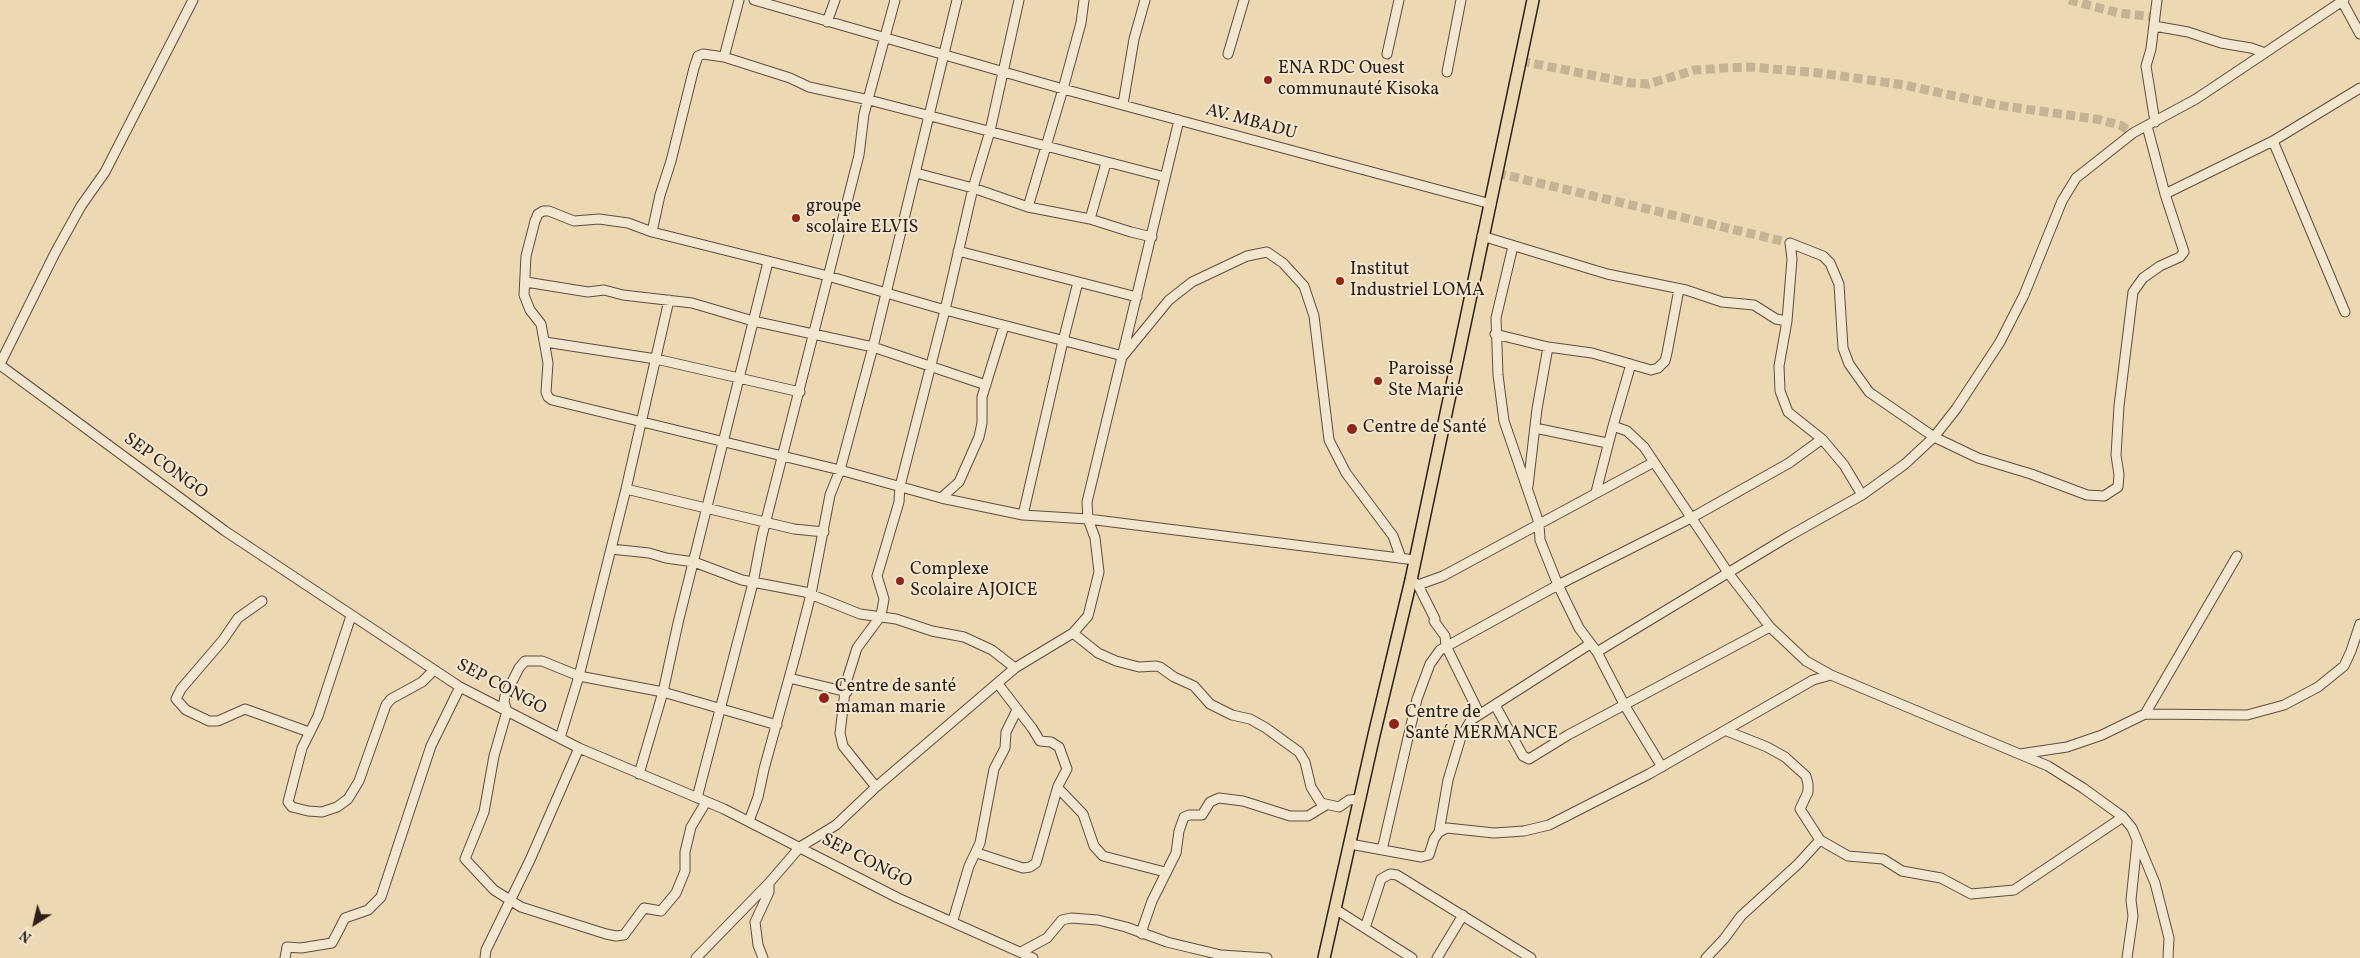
<!DOCTYPE html>
<html>
<head>
<meta charset="utf-8">
<style>
	body { margin:0 }
	#map { position:relative; width:2360px; height:958px; overflow:hidden; background:#ecd8b3; font-family:Vollkorn,serif }
	canvas { display:block }
	.north { position:absolute; left:10px; top:898px; width:50px; height:50px; -webkit-text-stroke:4px #f3e6ce; paint-order:stroke; rotate:215deg; font-size:14px; font-weight:700; line-height:20px; text-align:center; color:#2d1f18 }
	.north::after { content:''; display:block; margin:auto; width:18px; height:22px; background:#2d1f18; clip-path:polygon(50% 0,100% 100%,50% 72%,0 100%) }
</style>
</head>
<body>
<div id="map">
<canvas width="2360" height="958"></canvas>
<div class="north">N</div>
</div>
<script>
const context = document.querySelector('canvas').getContext('2d');
context.lineJoin = 'round';
const poly = rows => new Path2D(rows.map(r => 'M' + r).join(''));
function trace(path, color, width, dash) { context.strokeStyle = color; context.lineWidth = width; context.lineCap = dash ? 'butt' : 'round'; context.setLineDash(dash || []); context.stroke(path); }
function write(font, color, halo, rows, align = 'center') {
  context.font = font + ' Vollkorn,serif'; context.lineWidth = 4; context.setLineDash([]); context.textBaseline = 'middle'; context.strokeStyle = halo; context.fillStyle = color; for (const [text, x, y, turn = 0] of rows) {
    context.save(); context.translate(x, y); context.rotate((+turn || 0) * Math.PI / 180); context.textAlign = isNaN(turn) ? turn : align; if (halo) context.strokeText(text, 0, 0); context.fillText(text, 0, 0); context.restore();
  }
}
trace(poly([
	[2069,0,2119,13,2155,17],
	[1521,61,1631,83,1648,84,1695,70,1724,68,1751,67,1820,73,1904,85,1997,105,2096,119,2120,125,2133,133],
	[1497,173,1790,243]
]), '#c6b394', 9, [9, 4.5]);
const minor = poly([
	[754,0,1063,89,1491,204],
	[2342,1,2360,34],
	[827,22,835,0],
	[2154,26,2188,32,2221,43,2251,48,2265,53],
	[1228,54,1244,0],
	[1387,54,1399,0],
	[724,57,739,0],
	[1447,72,1461,0],
	[1123,104,1134,39,1145,0],
	[2155,122,2146,66,2151,49,2157,0],
	[2273,141,2345,312],
	[916,173,973,188,1028,207,1090,219,1131,232,1152,237],
	[2165,194,2273,141,2360,88],
	[1028,207,1063,89,1081,23,1084,0],
	[1090,219,1106,163],
	[652,232,660,195,671,161,694,68,698,56,703,54,724,57,790,78,809,87,869,100,1165,177],
	[1482,236,1607,274,1686,290,1722,302,1754,305,1776,319,1787,321],
	[1790,243,1823,256,1830,263,1839,284,1843,348,1849,364,1869,392,1934,437,1978,458,2031,474,2087,495,2104,496,2118,487,2119,475,2116,455,2119,406,2133,292,2143,278,2160,266,2180,257,2184,252,2165,194,2147,126],
	[1790,243,1792,259,1787,321,1779,366,1780,391,1788,412,1822,439],
	[1513,246,1496,318,1498,375,1504,421,1539,523,1540,540,1558,585,1579,628,1597,652,1625,706,1662,767],
	[958,251,1137,297],
	[526,282,588,292,604,290,623,295,692,303,753,321,873,347,986,385],
	[1495,334,1548,347,1592,353,1651,370,1658,368,1665,361,1667,353,1679,289],
	[545,342,656,359,800,392],
	[0,364,55,253,81,206,105,172,193,0],
	[0,365,225,531,460,687,579,748,724,809,898,898,1033,958],
	[1613,426,1631,364],
	[1535,428,1607,443],
	[1528,486,1537,409,1548,347],
	[626,489,794,529,824,532],
	[1596,492,1613,426,1627,431,1644,447,1729,574,1770,627,1806,661,1831,675,2048,766,2083,788,2123,817,2132,828,2155,883,2169,938,2168,958],
	[941,498,959,482,979,437,982,423,982,397,1004,326],
	[1023,515,1063,341,1078,282],
	[611,549,649,553,666,558,694,562,742,580,805,592,860,614,896,619,932,631,964,637,992,650,1015,668],
	[1401,558,1393,536,1346,473,1329,440,1314,316,1304,286,1283,263,1267,252,1247,256,1192,282,1169,300,1123,356,945,310,828,276,652,232,628,223,599,219,574,221,549,211,543,211,538,214,535,221,526,256,524,295,530,310,541,324,548,363,546,392,548,397,552,400,840,470,941,498,1023,515,1088,519,1415,560],
	[1411,580,1418,585,1443,576,1654,462],
	[1418,585,1435,619,1434,621,1445,636,1446,646,1479,713],
	[262,601,238,618,223,640,181,689,176,699,186,710,209,721,218,721,245,709,309,732],
	[351,616,318,716,302,748,288,802,292,807,308,811,322,812,337,807,348,799,359,781,386,705,391,699,422,682,434,670],
	[1073,633,1098,653,1116,661,1139,667,1156,666,1160,667,1174,677,1194,686,1210,704,1232,715,1250,719,1266,728,1299,752,1305,762,1311,787,1321,803,1339,807,1349,800,1360,799],
	[1597,652,1789,536,1862,495,1905,464,1934,437,1956,409,2000,342,2024,295,2062,201,2076,178,2133,133,2196,99,2344,0],
	[789,678,847,692],
	[1495,705,1523,756,1529,759,1568,735,1770,627],
	[2145,714,2237,556],
	[1727,731,1767,747,1785,757,1806,776,1808,784,1808,792,1800,809,1820,840,1848,856,1883,859,1902,871,1941,878,1971,894,2014,890,2123,817],
	[560,738,579,676,626,489,669,300],
	[2020,754,2067,747,2102,735,2145,714,2247,715,2284,705,2318,687,2344,666,2351,651,2360,624],
	[639,774,663,692,678,623,768,262],
	[876,787,843,746,840,733,846,683,857,648,880,617,882,610,884,599,877,576,899,502,900,486,945,310,973,188,990,131,1019,0],
	[1059,789,1083,814,1094,846,1103,856,1165,872],
	[697,798,753,583,762,536,859,155,864,114,895,0],
	[706,802,691,827,685,852,685,871,676,893,661,911,644,908,624,935,616,936,606,934,521,907,494,890,465,859,484,812,494,756,507,711,504,702,505,696,519,668,525,661,542,661,579,676,663,692,777,725],
	[749,821,758,797,764,769,796,653,811,594,830,495,840,470,873,347,957,0],
	[1439,832,1447,828,1494,833,1524,831,1549,825,1649,774,1813,680,1831,675],
	[1350,844,1421,857,1429,855,1434,839,1439,832,1448,780,1461,737,1471,720,1590,644],
	[1382,850,1417,699,1430,664,1440,650,1558,585,1693,517,1789,463,1822,439,1844,465,1862,495],
	[977,853,1023,868,1030,867,1036,863,1058,786,1067,769,1059,747,1051,742,1040,741,1032,728,998,684],
	[1335,909,1412,958],
	[953,920,969,866,980,843,994,769,1005,748,1006,732,1017,710],
	[1365,928,1381,879,1390,874,1397,875,1531,958],
	[1142,934,1143,927,1152,901,1176,853,1179,831,1184,817,1189,815,1202,815,1210,802,1219,798,1243,801,1290,816,1308,816,1326,805],
	[1021,952,1047,938,1062,920,1071,918,1098,920,1126,927,1167,942,1221,955,1267,958],
	[285,958,287,947,301,948,332,943,345,918,368,910,381,897,431,746,460,687],
	[485,958,486,950,530,860,579,748],
	[696,958,769,883,800,847,836,825,876,787,1015,668,1073,633,1088,616,1099,572,1095,538,1088,519,1087,502,1179,120],
	[763,958,758,945,755,922,769,892,769,883],
	[1437,958,1463,915],
	[1706,958,1724,939,1741,916,1798,864,1820,840],
	[2127,958,2133,916,2131,900,2137,842]
]);
const major = poly([
	[1324,958,1374,735,1411,580,1533,0]
]);
trace(minor, '#5d4d3f', 11);
trace(major, '#2d1f18', 14);
trace(minor, '#f3e6ce', 9);
trace(major, '#ecd8b3', 11);
for (const [x, y, r, color] of [
	[1268,80,5,"#8f2418"],
	[796,218,5,"#8f2418"],
	[1340,281,5,"#8f2418"],
	[1378,381,5,"#8f2418"],
	[1352,429,6,"#8f2418"],
	[900,581,5,"#8f2418"],
	[824,698,6,"#8f2418"],
	[1394,724,6,"#8f2418"]
]) { const dot = new Path2D(); dot.arc(x, y, r, 0, 2 * Math.PI); context.fillStyle = color; context.fill(dot); trace(dot, '#f3e6ce', 2); }
write('18px', '#2d1f18', '#f3e6ce', [
	["ENA RDC Ouest",1278,70],
	["communauté Kisoka",1278,91],
	["groupe",806,208],
	["scolaire ELVIS",806,229],
	["Institut",1350,271],
	["Industriel LOMA",1350,292],
	["Paroisse",1388,371],
	["Ste Marie",1388,392],
	["Centre de Santé",1363,429],
	["Complexe",910,571],
	["Scolaire AJOICE",910,592],
	["Centre de santé",835,688],
	["maman marie",835,709],
	["Centre de",1405,714],
	["Santé MERMANCE",1405,735]
], 'left');
write('18px', '#2d1f18', '#f3e6ce', [
	["AV. MBADU",1251,123,15],
	["SEP CONGO",165,467,36],
	["SEP CONGO",501,688,28],
	["SEP CONGO",866,862,27]
]);
</script>
</body>
</html>
